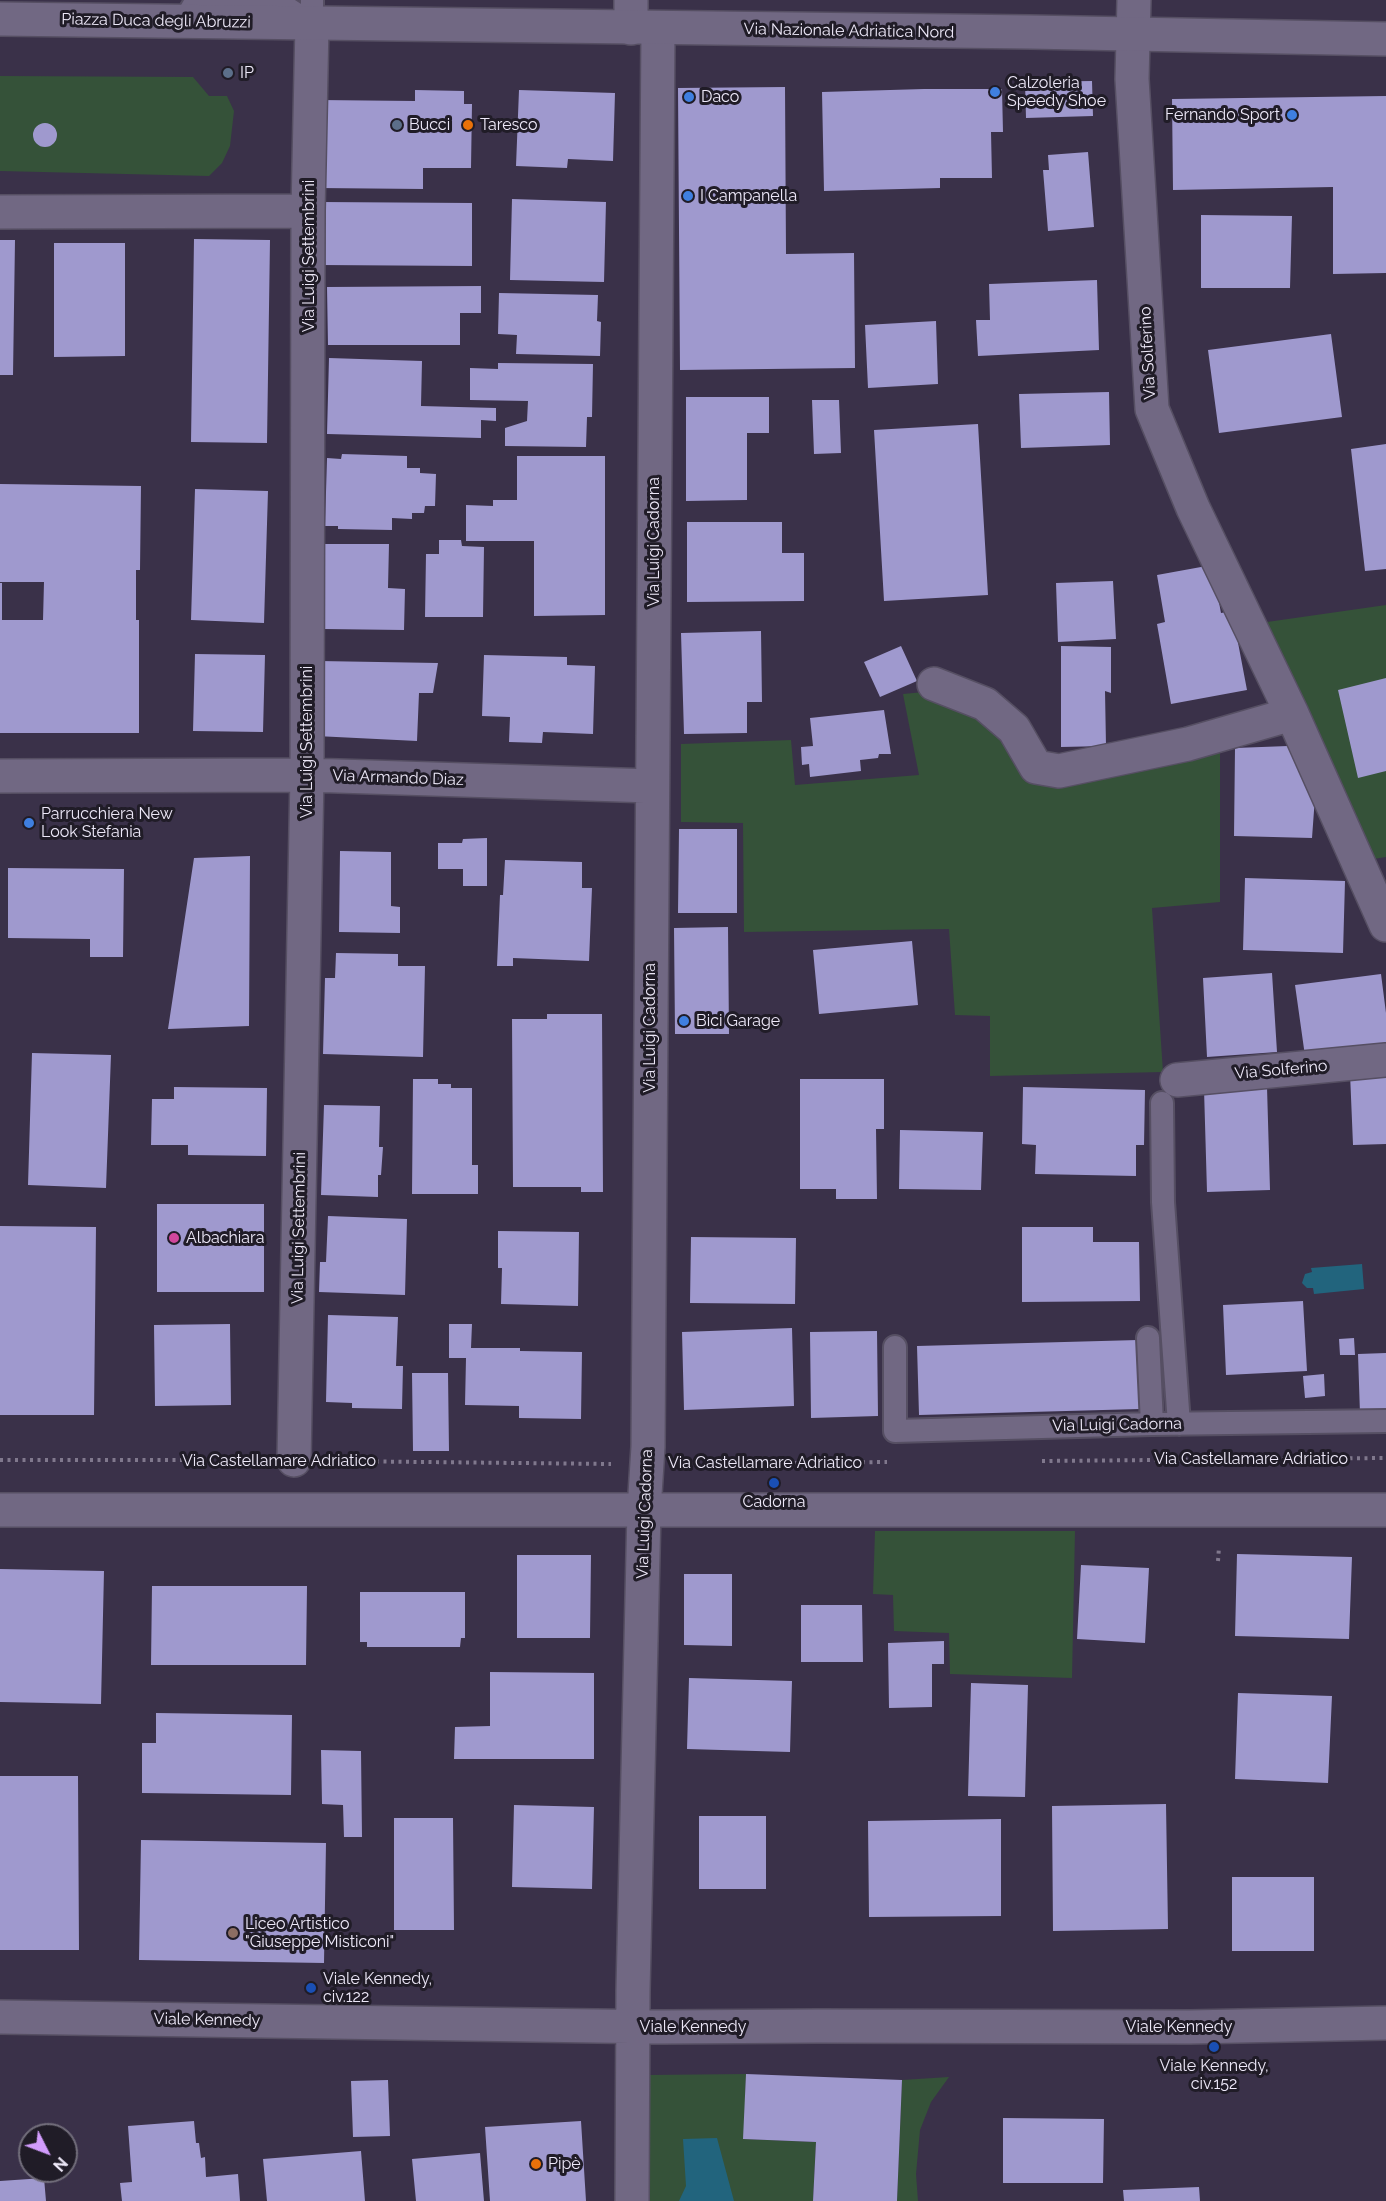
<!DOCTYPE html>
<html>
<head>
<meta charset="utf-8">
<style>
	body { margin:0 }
	#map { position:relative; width:1386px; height:2201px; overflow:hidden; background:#3a3149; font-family:Raleway,sans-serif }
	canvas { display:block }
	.north { position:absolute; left:18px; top:2123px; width:60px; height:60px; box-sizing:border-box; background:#201c27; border:2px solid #726e7b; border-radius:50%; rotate:132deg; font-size:16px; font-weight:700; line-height:24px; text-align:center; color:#ede8f8 }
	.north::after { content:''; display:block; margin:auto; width:21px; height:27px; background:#d29cfd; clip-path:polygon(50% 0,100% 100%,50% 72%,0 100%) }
</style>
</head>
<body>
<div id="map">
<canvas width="1386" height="2201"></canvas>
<div class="north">N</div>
</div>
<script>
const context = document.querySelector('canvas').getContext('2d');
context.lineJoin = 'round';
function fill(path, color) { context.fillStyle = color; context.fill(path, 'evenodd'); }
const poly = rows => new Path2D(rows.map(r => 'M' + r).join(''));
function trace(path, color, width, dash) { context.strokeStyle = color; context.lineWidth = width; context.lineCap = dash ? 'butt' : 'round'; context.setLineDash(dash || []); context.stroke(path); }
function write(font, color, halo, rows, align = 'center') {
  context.font = font + ' Raleway,sans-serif'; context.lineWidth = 6; context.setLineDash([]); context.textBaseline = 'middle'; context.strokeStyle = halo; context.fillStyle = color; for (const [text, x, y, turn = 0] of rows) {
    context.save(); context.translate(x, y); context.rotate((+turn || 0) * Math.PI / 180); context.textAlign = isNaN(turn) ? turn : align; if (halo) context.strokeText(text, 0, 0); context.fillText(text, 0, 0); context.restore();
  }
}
fill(poly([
	[0,76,193,77,209,96,227,96,234,111,230,146,222,163,209,176,0,171],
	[1386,605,1386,857,1367,860,1267,622],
	[924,692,974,713,999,734,1019,759,1220,750,1220,902,1152,908,1163,1072,990,1076,990,1016,955,1015,949,929,744,932,743,823,681,822,681,744,791,740,795,785,919,775,903,694],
	[875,1531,1075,1531,1072,1678,950,1674,949,1633,894,1631,893,1595,873,1594],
	[746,2074,744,2139,816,2142,813,2201,644,2201,646,2075],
	[949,2077,931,2102,920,2130,916,2174,918,2201,897,2201,902,2080]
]), '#355239');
fill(poly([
	[1362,1264,1364,1289,1314,1294,1313,1288,1307,1288,1302,1283,1305,1274,1312,1272,1311,1268],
	[717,2138,734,2201,679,2201,686,2186,683,2139]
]), '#22647d');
fill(poly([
	[1092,81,1093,116,1026,118,1025,82],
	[785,87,786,254,854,253,855,368,680,370,678,88],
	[924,89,1002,89,1003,132,991,132,992,178,940,178,940,188,824,191,822,92],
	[415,90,464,91,464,104,472,104,471,168,423,168,423,189,318,188,319,100,415,101],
	[519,90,615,93,613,161,568,159,567,168,516,166],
	[1386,96,1386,273,1333,274,1333,187,1173,190,1172,99],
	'33 135a12 12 0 1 1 24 0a12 12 0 1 1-24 0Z',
	[1088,152,1094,227,1048,231,1043,170,1049,170,1048,155],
	[512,199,606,202,604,282,510,280],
	[321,202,472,203,472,266,320,265],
	[1201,215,1292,216,1290,288,1201,288],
	[194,239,270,240,267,443,191,442],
	[0,240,15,240,13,375,0,375],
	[54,243,125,243,125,356,54,357],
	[1097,280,1099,350,978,356,976,320,990,320,989,284],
	[481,286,481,313,460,313,460,345,328,345,327,287],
	[499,293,598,295,597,321,601,322,600,356,516,354,517,335,498,334],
	[936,321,938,384,868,388,865,325],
	[1331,334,1342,417,1219,433,1208,350],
	[329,358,422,361,421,406,496,408,496,421,481,420,481,438,327,434],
	[498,363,593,364,592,417,587,417,586,447,505,446,505,428,527,421,528,401,470,400,470,368,498,369],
	[1109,392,1110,445,1021,448,1019,394],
	[686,397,769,397,769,433,747,433,747,500,686,501],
	[812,400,839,400,841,453,814,454],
	[978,424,988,595,884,601,874,430],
	[1386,444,1386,569,1365,571,1351,449],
	[342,454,407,456,407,468,420,468,420,473,436,474,435,506,425,506,424,513,412,513,412,519,392,518,392,530,338,529,338,526,325,526,327,458,341,459],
	[517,456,605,456,605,615,534,616,534,541,466,541,466,505,493,506,493,500,517,500],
	[0,484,141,486,140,570,136,570,136,620,139,620,139,733,0,733,0,583,2,583,2,620,43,620,44,582,0,582],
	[195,489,268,491,264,623,191,620],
	[687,522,782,522,782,553,804,553,804,601,687,602],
	[439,540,461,540,462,546,484,547,483,617,425,617,426,554,439,554],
	[325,544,389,544,388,588,405,589,404,630,324,629],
	[1212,565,1221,613,1232,611,1247,690,1171,704,1157,624,1165,622,1157,575],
	[1113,581,1116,639,1058,642,1056,583],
	[761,631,762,702,747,702,747,733,684,734,681,633],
	[901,646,917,681,880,697,864,662],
	[1061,646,1111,647,1111,693,1105,691,1106,746,1061,747],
	[195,654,265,655,263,732,193,731],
	[484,655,567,657,567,665,595,666,593,734,543,732,542,743,509,742,510,717,482,716],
	[319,661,438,663,433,693,419,693,417,741,316,736],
	[1386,678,1386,771,1358,778,1338,690],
	[884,710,891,754,879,754,878,758,860,760,861,771,810,777,809,764,802,765,801,747,813,746,810,718],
	[1288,746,1315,797,1312,838,1234,836,1235,748],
	[679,829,737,829,737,913,678,913],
	[487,838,487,886,463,886,463,869,438,869,438,843,462,843,463,839],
	[340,851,391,852,391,906,400,907,400,933,339,932],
	[250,856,249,1026,168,1029,194,858],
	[505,860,582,862,582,888,592,888,589,961,513,958,513,966,497,966,500,895,503,895],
	[8,868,124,869,123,957,90,957,90,939,8,938],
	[1245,878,1345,881,1343,953,1243,950],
	[728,927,729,1034,675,1034,674,928],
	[912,941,918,1005,819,1014,813,950],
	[336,953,398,954,398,966,425,966,423,1057,323,1054,325,978,335,978],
	[1272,973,1277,1052,1207,1057,1203,978],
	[1381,974,1386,1013,1386,1046,1305,1056,1295,985],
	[547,1014,602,1014,603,1192,581,1192,581,1187,513,1187,512,1019,547,1019],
	[32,1053,111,1055,106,1188,28,1185],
	[1386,1071,1386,1144,1353,1145,1350,1073],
	[413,1079,438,1079,438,1084,451,1084,451,1088,472,1088,472,1165,478,1165,478,1194,412,1194],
	[800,1079,884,1079,884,1129,876,1129,877,1199,836,1199,836,1189,800,1189],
	[174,1087,267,1088,266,1156,188,1155,188,1145,151,1145,152,1099,174,1099],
	[1023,1087,1145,1090,1144,1145,1136,1145,1136,1176,1035,1174,1036,1145,1022,1144],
	[1267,1087,1270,1190,1207,1192,1204,1089],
	[324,1105,380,1106,379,1147,383,1147,381,1175,378,1175,378,1197,321,1195],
	[900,1130,983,1132,981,1190,899,1189],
	[157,1204,264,1204,264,1292,157,1292],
	[328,1216,407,1219,405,1295,319,1292,320,1262,326,1262],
	[0,1226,96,1227,94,1415,0,1415],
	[1022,1227,1093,1227,1093,1242,1139,1242,1140,1301,1022,1302],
	[498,1231,579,1232,578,1306,501,1304,502,1268,498,1268],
	[691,1237,796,1238,795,1304,690,1303],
	[1303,1301,1307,1371,1226,1375,1223,1305],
	[328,1315,398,1317,396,1366,403,1366,402,1409,352,1408,352,1403,326,1402],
	[230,1324,231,1405,155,1406,154,1325],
	[449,1324,472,1324,471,1348,520,1348,520,1351,582,1352,581,1419,519,1418,519,1406,465,1405,466,1358,449,1358],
	[792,1328,794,1406,684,1410,682,1332],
	[877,1331,878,1416,811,1418,810,1332],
	[1354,1338,1355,1355,1340,1355,1339,1339],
	[1138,1340,1140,1409,919,1415,917,1346],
	[1386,1353,1386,1413,1360,1414,1358,1354],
	[412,1373,448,1373,449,1451,413,1451],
	[1324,1374,1325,1396,1305,1398,1303,1376],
	[1237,1554,1352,1557,1349,1639,1235,1636],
	[517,1555,591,1555,590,1638,517,1638],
	[1081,1565,1149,1568,1145,1643,1077,1639],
	[0,1569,104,1571,101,1704,0,1702],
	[684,1574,732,1574,732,1646,684,1645],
	[152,1586,307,1586,306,1665,151,1665],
	[360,1592,465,1592,465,1638,461,1638,460,1647,367,1647,367,1642,360,1642],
	[801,1605,862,1605,863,1662,801,1662],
	[944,1641,944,1664,932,1664,932,1707,889,1708,888,1643],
	[490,1672,594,1673,594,1759,454,1759,455,1727,490,1726],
	[689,1678,792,1681,790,1752,687,1749],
	[971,1683,1028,1685,1025,1797,968,1796],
	[1238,1693,1332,1696,1328,1783,1235,1779],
	[156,1713,292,1715,291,1795,142,1793,142,1743,156,1743],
	[321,1750,361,1751,362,1837,344,1837,343,1805,322,1804],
	[0,1776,78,1776,79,1950,0,1950],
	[1166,1804,1168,1929,1053,1931,1052,1806],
	[514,1805,594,1807,592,1889,512,1887],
	[699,1816,766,1816,766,1889,699,1889],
	[394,1818,453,1818,454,1930,394,1930],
	[1001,1819,1001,1916,869,1917,868,1821],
	[141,1840,326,1843,324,1963,139,1960],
	[1232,1877,1314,1877,1314,1951,1232,1951],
	[746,2074,902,2080,897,2201,813,2201,816,2142,743,2139],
	[388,2080,390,2136,353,2137,351,2081],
	[1003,2118,1104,2119,1103,2183,1003,2183],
	[194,2121,196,2143,199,2143,201,2158,205,2157,206,2177,238,2174,240,2201,122,2201,120,2183,132,2182,128,2126],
	[581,2121,586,2201,490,2201,485,2127],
	[361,2151,365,2201,267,2201,263,2159],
	[480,2153,484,2201,416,2201,412,2159],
	[44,2178,46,2201,0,2201,0,2181],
	[1199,2187,1200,2201,1124,2201,1123,2190]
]), '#9f99ce');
const service = poly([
	[184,22,195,3,284,6,310,23],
	[312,24,312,0],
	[1162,1103,1163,1202,1179,1424],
	[1148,1338,1152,1424],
	[895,1347,895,1431,1152,1424,1386,1421]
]);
const minor = poly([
	[631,0,631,28],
	[1134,0,1132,79,1152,409,1193,508,1292,714,1386,925],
	[0,212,308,211],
	[934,684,985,704,1014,729,1036,767,1059,771,1188,744,1292,714],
	[0,776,307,775,652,786],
	[1177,1080,1386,1060],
	[294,1460,307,775,308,211,312,24],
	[0,1510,1386,1510],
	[0,2017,663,2027,818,2026,1190,2027,1386,2023],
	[632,2201,633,1991,644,1510,648,1447,658,29]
]);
const secondary = poly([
	[0,19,1030,32,1386,39]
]);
trace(service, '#564f63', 26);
trace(minor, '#564f63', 36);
trace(secondary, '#564f63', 36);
trace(poly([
	[0,1460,257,1460],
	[331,1461,611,1464],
	[1042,1461,1386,1458],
	[682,1464,887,1462],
	[1218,1561,1219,1547]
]), '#80788d', 4, [3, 4.5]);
trace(service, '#716883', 22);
trace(minor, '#716883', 33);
trace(secondary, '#716883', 33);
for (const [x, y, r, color] of [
	[228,73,6,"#5c6f8a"],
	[995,92,6,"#3f7fe0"],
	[689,97,6,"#3f7fe0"],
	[1292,115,6,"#3f7fe0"],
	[397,125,6,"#5c6f8a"],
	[468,125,6,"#e8710a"],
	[688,196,6,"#3f7fe0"],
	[29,823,6,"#3f7fe0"],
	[684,1021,6,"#3f7fe0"],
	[174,1238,6,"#d1479c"],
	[774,1483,6,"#1a4fb4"],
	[233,1933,6,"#8d6e63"],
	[311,1988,6,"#1a4fb4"],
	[1214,2047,6,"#1a4fb4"],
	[536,2164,6,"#e8710a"]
]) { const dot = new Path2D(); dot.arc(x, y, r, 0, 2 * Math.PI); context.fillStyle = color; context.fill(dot); trace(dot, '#201c27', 2); }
write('16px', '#ede8f8', '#201c27', [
	["Piazza Duca degli Abruzzi",156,21,1],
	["Via Nazionale Adriatica Nord",849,31,1],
	["Via Luigi Settembrini",309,256,-90],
	["Via Solferino",1148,353,-93],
	["Via Luigi Cadorna",654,542,-90],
	["Via Luigi Settembrini",307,742,-90],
	["Via Armando Diaz",398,778,2],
	["Via Luigi Cadorna",650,1028,-90],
	["Via Solferino",1281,1070,-5],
	["Via Luigi Settembrini",299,1228,-89],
	["Via Luigi Cadorna",1117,1425,-1],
	["Via Castellamare Adriatico",1251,1459],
	["Via Castellamare Adriatico",279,1461],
	["Via Castellamare Adriatico",765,1463],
	["Via Luigi Cadorna",645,1514,-88],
	["Viale Kennedy",207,2020,1],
	["Viale Kennedy",693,2027],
	["Viale Kennedy",1179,2027]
]);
write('16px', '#ede8f8', '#201c27', [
	["IP",240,73],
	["Calzoleria",1007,83],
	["Speedy Shoe",1007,101],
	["Daco",701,97],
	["Fernando Sport",1280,115,"right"],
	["Bucci",409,125],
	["Taresco",480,125],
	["I Campanella",700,196],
	["Parrucchiera New",41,814],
	["Look Stefania",41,832],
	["Bici Garage",696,1021],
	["Albachiara",186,1238],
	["Cadorna",774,1502,"center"],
	["Liceo Artistico",245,1924],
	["\"Giuseppe Misticoni\"",245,1942],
	["Viale Kennedy,",323,1979],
	["civ.122",323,1997],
	["Viale Kennedy,",1214,2066,"center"],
	["civ.152",1214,2084,"center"],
	["Pipè",548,2164]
], 'left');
</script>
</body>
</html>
